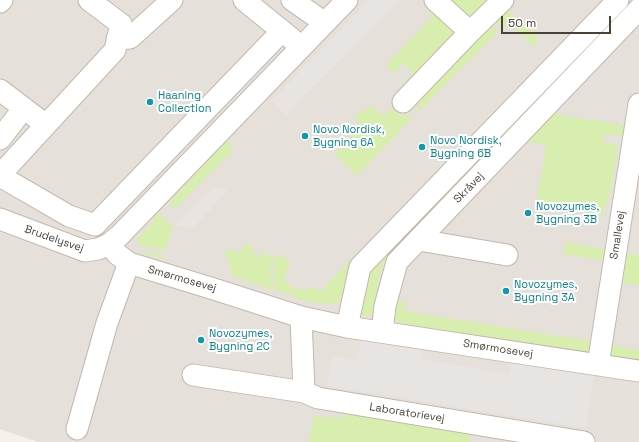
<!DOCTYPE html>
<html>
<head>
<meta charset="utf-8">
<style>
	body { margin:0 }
	#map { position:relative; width:639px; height:442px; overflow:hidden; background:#f6f1ea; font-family:"Space Grotesk",sans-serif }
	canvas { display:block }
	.scale { position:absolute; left:501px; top:16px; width:110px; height:18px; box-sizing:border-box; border:2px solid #4b4137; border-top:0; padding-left:5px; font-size:12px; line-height:14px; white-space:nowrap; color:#4b4137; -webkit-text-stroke:3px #fff; paint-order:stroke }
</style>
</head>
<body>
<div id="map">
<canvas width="639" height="442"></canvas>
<div class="scale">50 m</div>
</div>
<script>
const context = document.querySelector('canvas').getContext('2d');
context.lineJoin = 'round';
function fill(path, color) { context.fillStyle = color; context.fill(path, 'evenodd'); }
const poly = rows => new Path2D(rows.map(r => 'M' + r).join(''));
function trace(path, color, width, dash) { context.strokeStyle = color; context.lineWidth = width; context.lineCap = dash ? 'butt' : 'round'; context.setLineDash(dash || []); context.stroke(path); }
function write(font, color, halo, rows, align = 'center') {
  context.font = font + ' "Space Grotesk",sans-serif'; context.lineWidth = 4; context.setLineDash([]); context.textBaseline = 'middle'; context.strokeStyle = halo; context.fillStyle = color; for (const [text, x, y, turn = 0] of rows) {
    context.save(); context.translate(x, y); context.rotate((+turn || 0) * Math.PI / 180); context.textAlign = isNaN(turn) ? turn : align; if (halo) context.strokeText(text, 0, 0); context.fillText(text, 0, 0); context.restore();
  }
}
fill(poly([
	[0,0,639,0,639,442,38,442,0,429]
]), '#e6e0db');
fill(poly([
	[445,0,490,0,470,18],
	[428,4,456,33,403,88,400,89,399,88,413,73,403,63,394,73,386,65,433,16,425,7],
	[507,9,512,13,538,38,538,42,534,46,512,25,510,27,497,24,493,19],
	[487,23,499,31,418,112,417,110,419,104,419,99],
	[372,105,383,116,392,108,400,115,404,116,411,115,412,118,357,176,334,154,361,125,354,118,362,109,365,112],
	[552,110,559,115,625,125,624,136,605,134,603,142,618,145,612,184,603,215,536,206,546,145,523,141],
	[227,140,232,146,231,156,226,157,179,205,175,207,170,205,169,202],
	[458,169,466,177,382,264,373,314,366,316,360,315,363,267],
	[157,213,173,226,166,250,141,246,136,240,155,220,153,217],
	[565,242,611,250,609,262,563,254],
	[247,243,255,251,253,254,257,258,264,250,269,257,272,254,275,257,271,267,272,286,270,291,267,288,232,276,227,257,224,254,230,248,237,254],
	[133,250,146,252,165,254,163,259],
	[360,250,365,255,346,290,343,291,340,300,336,304,315,303,302,300,287,293,274,290,274,262,280,254,291,265,285,273,284,280,290,286,298,290,302,288,306,290,310,289,313,286,320,292],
	[622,252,639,255,639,285,617,282],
	[397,300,406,302,405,311,596,342,596,348,586,355,398,323,395,319,394,316],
	[607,345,639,350,639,362,612,358,606,349],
	[345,413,471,433,470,442,308,442,314,416,343,418]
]), '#d8eeaf');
fill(poly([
	[369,0,399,0,286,115,271,101],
	[213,188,224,188,227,192,193,228,175,226],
	[362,335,424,345,422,359,509,374,513,359,595,372,585,428,327,386,332,356,357,360]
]), '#e7e4e1');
const minor = poly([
	[244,0,292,39],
	[292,0,325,23],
	[435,0,470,32],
	[0,2,2,0],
	[117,39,130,38,172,0],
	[0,90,46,125],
	[403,102,470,32,503,0],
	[0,139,24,108],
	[0,175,115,50,121,24,89,0],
	[0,176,69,216,95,225,282,31],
	[0,219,85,251,98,249,109,244,119,236,347,0],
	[419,240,507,255],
	[109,244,117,254,129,263,217,290,301,317,347,327,639,371],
	[301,317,304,392,318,398,584,442],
	[347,327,360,267,618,0],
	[382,332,385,306,397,262,639,9],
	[598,365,639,104],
	[193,375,304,392],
	[77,429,107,323,129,263]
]);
trace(minor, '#c3b8ab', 23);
trace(minor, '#fff', 21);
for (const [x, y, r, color] of [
	[150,102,4,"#0f9aa8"],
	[305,136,4,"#0f9aa8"],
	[422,147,4,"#0f9aa8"],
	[528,213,4,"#0f9aa8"],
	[506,291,4,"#0f9aa8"],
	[201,340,4,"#0f9aa8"]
]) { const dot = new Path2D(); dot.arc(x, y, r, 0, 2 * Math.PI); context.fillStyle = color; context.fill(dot); trace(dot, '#fff', 1.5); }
write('11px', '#0d838f', '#fff', [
	["Haaning",158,96],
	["Collection",158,109],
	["Novo Nordisk,",313,130],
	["Bygning 6A",313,143],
	["Novo Nordisk,",430,141],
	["Bygning 6B",430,154],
	["Novozymes,",536,207],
	["Bygning 3B",536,220],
	["Novozymes,",514,285],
	["Bygning 3A",514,298],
	["Novozymes,",209,334],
	["Bygning 2C",209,347]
], 'left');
write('11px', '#4b4137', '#fff', [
	["Skråvej",469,188,-46],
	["Smallevej",618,235,-81],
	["Brudelysvej",54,239,19],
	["Smørmosevej",182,279,16],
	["Smørmosevej",498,349,9],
	["Laboratorievej",407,413,9]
]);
</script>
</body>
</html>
